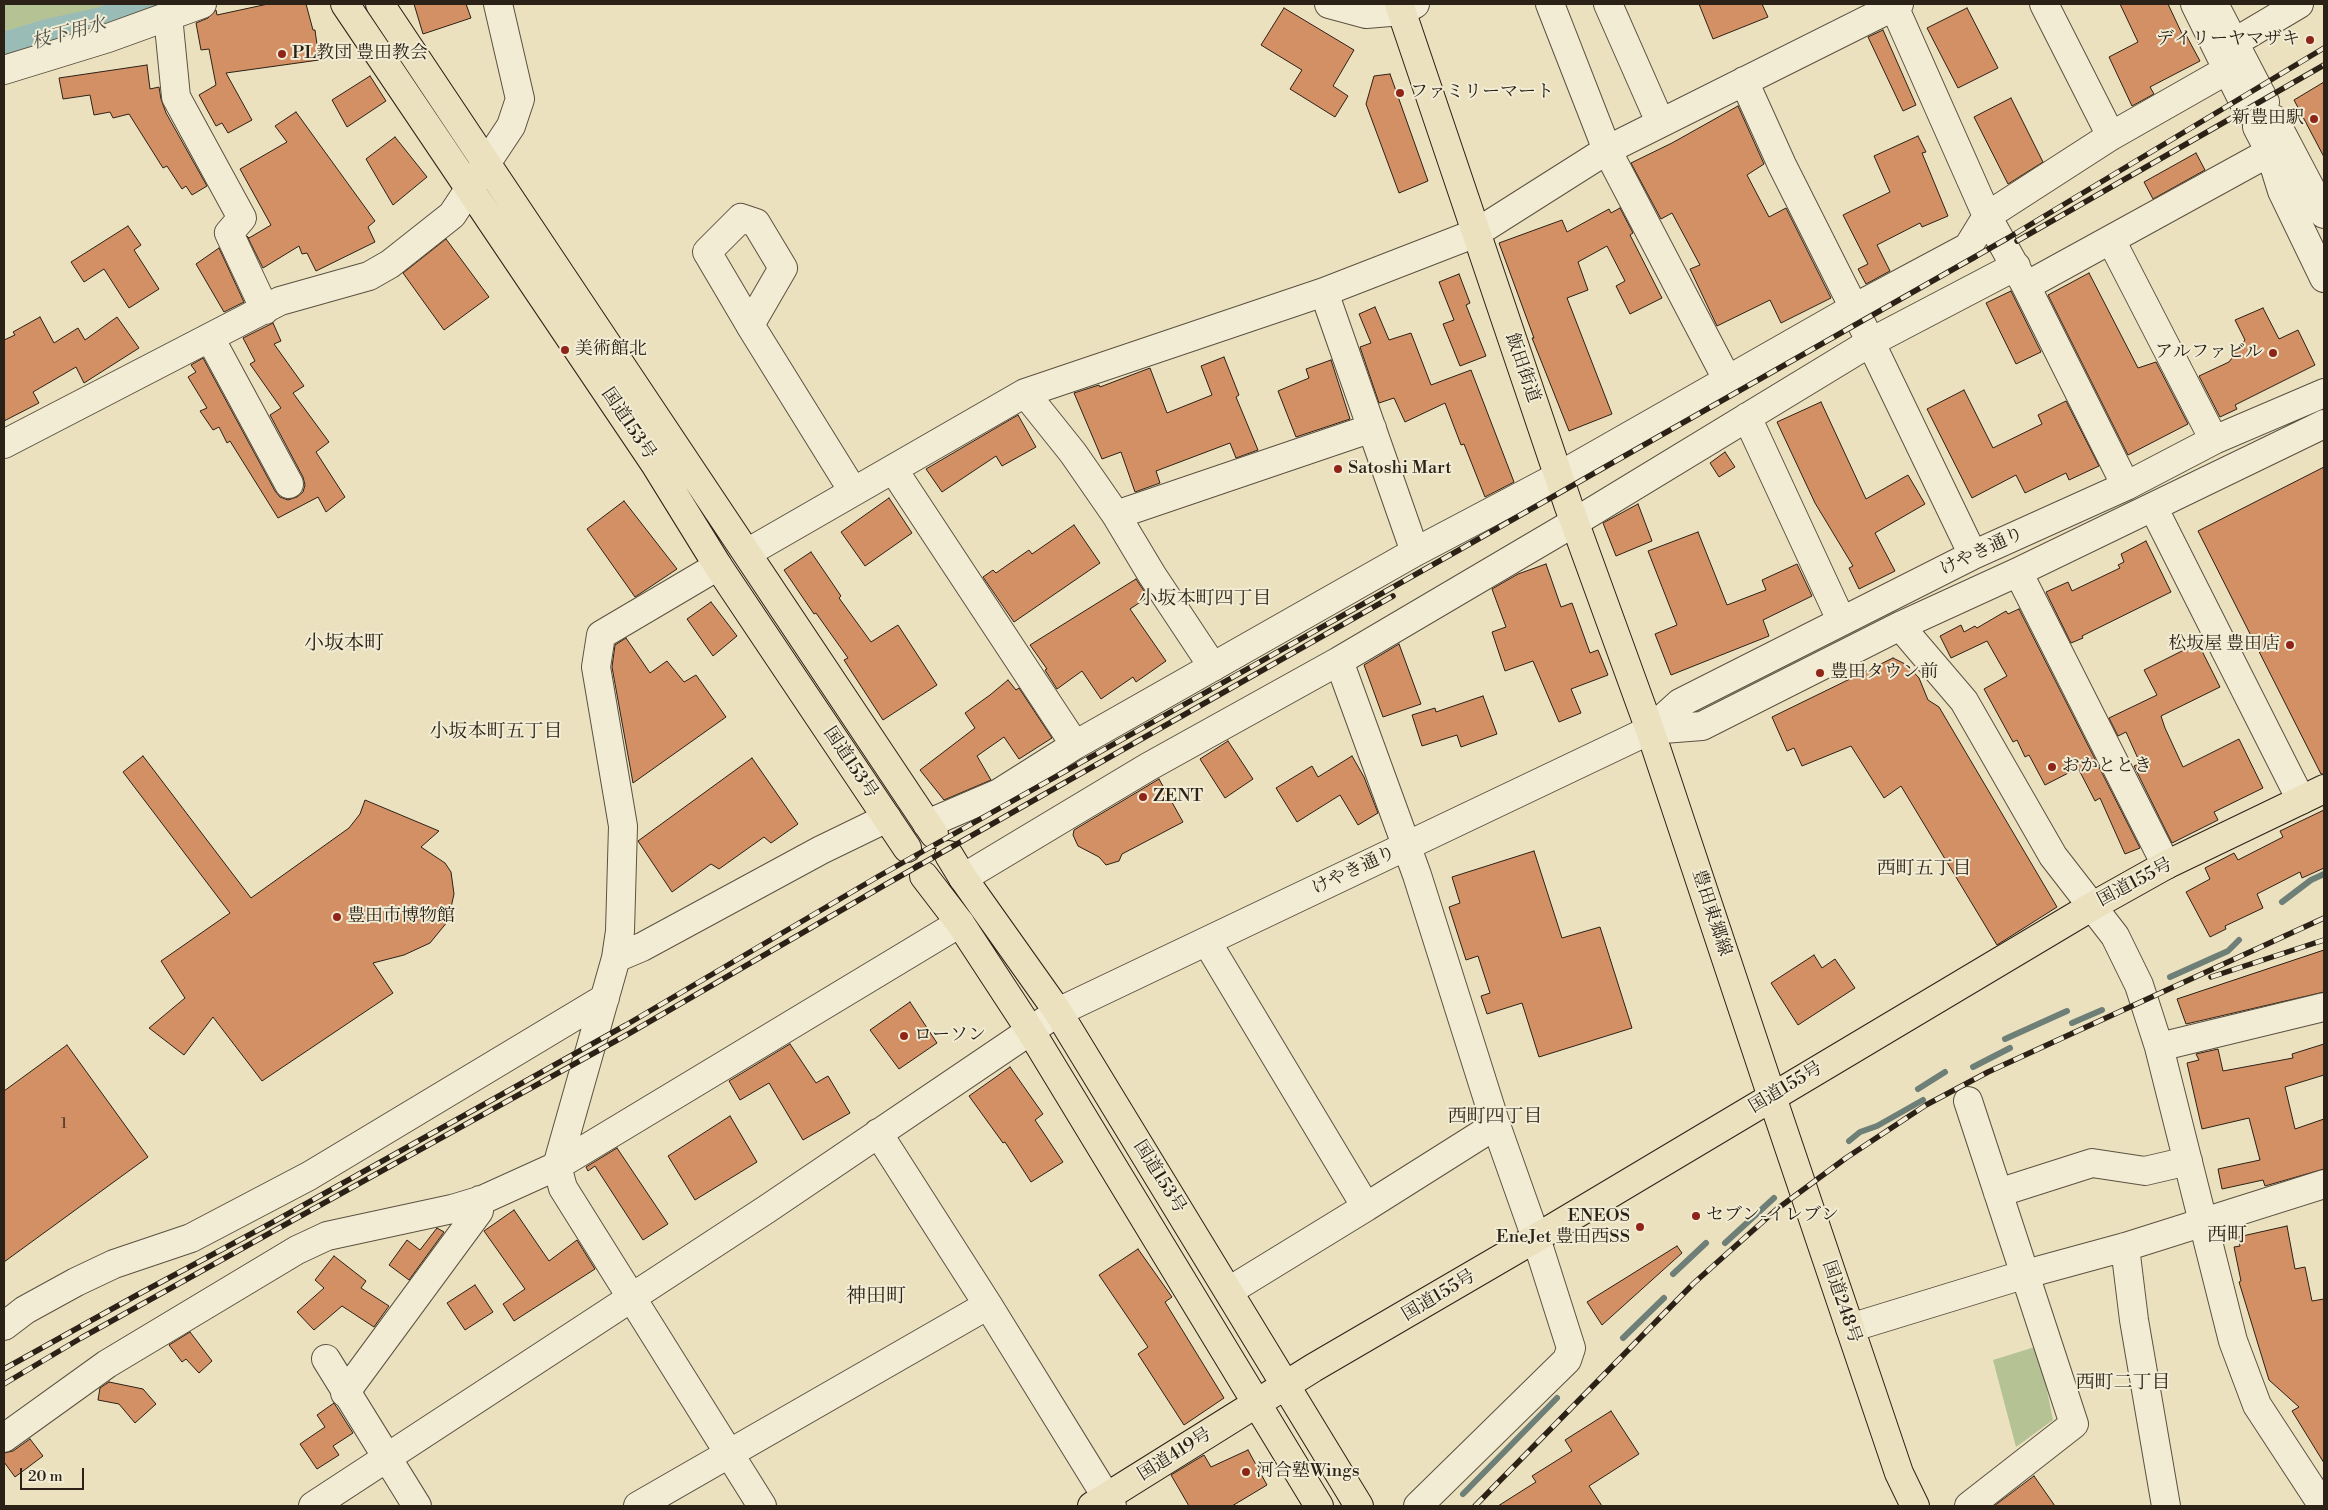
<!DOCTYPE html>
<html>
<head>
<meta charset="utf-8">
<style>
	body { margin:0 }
	#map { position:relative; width:2328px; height:1510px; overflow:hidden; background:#ebe1bf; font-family:"Libre Bodoni",serif }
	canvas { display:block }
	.frame { position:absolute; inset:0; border:5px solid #2c2116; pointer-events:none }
	.scale { position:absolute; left:20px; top:1468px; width:64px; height:22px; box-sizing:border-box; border:2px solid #2c2116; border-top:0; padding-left:6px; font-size:15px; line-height:18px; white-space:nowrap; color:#2c2116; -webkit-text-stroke:4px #f2ecd5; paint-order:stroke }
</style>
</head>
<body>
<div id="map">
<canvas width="2328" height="1510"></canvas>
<div class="frame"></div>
<div class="scale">20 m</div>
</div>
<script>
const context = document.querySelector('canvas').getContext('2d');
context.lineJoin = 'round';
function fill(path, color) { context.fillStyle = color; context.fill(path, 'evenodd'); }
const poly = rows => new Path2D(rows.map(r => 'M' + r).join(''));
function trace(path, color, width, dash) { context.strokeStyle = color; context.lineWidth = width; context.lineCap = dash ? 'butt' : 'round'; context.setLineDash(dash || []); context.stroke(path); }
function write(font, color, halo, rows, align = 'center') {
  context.font = font + ' "Libre Bodoni","Noto Serif JP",serif'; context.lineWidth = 4; context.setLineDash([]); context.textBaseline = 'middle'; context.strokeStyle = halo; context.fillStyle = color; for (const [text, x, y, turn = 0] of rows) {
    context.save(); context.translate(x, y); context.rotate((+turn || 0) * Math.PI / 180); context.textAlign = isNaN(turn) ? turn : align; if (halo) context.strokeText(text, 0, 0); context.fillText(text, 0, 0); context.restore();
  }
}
fill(poly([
	[4,4,140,4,92,20,4,42],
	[2038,1346,2053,1420,2016,1447,1993,1360]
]), '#b5c394');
trace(poly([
	[2282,902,2311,880,2324,874],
	[2170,977,2228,951,2239,940],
	[2072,1023,2102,1010],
	[2005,1039,2067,1011],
	[1973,1067,2010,1048],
	[1918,1089,1945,1072],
	[1849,1141,1860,1132,1877,1126,1923,1100],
	[1725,1243,1774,1198],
	[1673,1274,1706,1243],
	[1623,1338,1664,1298],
	[1463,1494,1557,1398]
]), '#6d7f76', 6);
trace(poly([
	[4,52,50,38,105,26,162,4]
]), '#99bdb6', 39);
const building = poly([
	[268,4,306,4,313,30,315,30,319,60,226,73,252,120,228,133,222,123,216,126,199,95,216,85,209,49,201,50,196,23,208,18,216,10,217,15,268,4],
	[414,4,466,4,471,18,423,34,414,4],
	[1699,4,1762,4,1768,17,1713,39,1699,4],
	[2120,4,2168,4,2183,36,2186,35,2200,61,2150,87,2154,94,2132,106,2109,57,2138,42,2120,4],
	[1284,8,1354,50,1333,86,1348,96,1335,117,1290,89,1302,70,1261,45,1284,8],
	[1967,8,1998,68,1958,88,1927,28,1967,8],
	[1883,30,1916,105,1903,111,1868,37,1883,30],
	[147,65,150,89,159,87,161,99,166,113,207,186,192,195,186,186,182,189,167,166,163,168,129,114,113,118,110,112,94,115,90,95,63,99,59,78,147,65],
	[1390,74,1428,181,1399,193,1366,104,1374,76,1390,74],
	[370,76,386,101,347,127,332,100,370,76],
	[2324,82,2324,157,2294,100,2324,82],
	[2011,98,2043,162,2008,184,1974,117,2011,98],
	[1738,106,1764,164,1747,175,1769,217,1786,208,1831,298,1781,323,1770,300,1717,326,1690,269,1700,265,1672,213,1661,219,1631,163,1672,143,1738,106],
	[296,112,375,221,368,227,375,242,316,271,307,253,302,254,299,246,263,268,247,236,249,238,271,225,240,169,287,142,275,126,296,112],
	[1918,136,1926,152,1922,153,1948,216,1922,227,1920,223,1877,245,1890,271,1866,284,1858,269,1868,264,1843,215,1890,192,1874,156,1918,136],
	[395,137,427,177,393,205,366,159,395,137],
	[2196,153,2205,170,2153,199,2144,182,2196,153],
	[1620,208,1633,233,1630,235,1662,298,1630,314,1616,286,1625,281,1607,246,1578,262,1588,290,1567,298,1612,414,1569,431,1532,338,1534,338,1499,243,1562,220,1567,232,1609,209,1611,213,1620,208],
	[128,226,141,245,134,250,159,289,129,308,104,269,84,282,71,262,128,226],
	[446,239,489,297,444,330,403,273,446,239],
	[219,248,244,302,224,312,196,264,219,248],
	[2089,273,2138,368,2156,362,2188,424,2128,455,2048,295,2089,273],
	[1459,274,1470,303,1466,305,1486,356,1460,366,1443,324,1454,320,1439,282,1459,274],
	[2011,291,2041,352,2016,364,1986,303,2011,291],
	[1375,307,1389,340,1411,333,1431,385,1471,370,1514,482,1485,497,1464,444,1461,445,1445,403,1405,422,1394,398,1379,403,1360,347,1371,343,1359,314,1375,307],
	[2263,308,2279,339,2298,330,2315,365,2235,405,2237,409,2220,417,2199,376,2229,362,2245,340,2235,320,2263,308],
	[40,317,54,343,78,328,85,340,117,317,139,348,84,383,76,367,33,392,39,403,4,421,4,340,15,335,13,332,40,317],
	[273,323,281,341,274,344,304,386,293,393,329,442,316,452,345,497,326,512,318,497,278,518,230,441,227,443,219,427,213,430,200,411,207,408,188,377,196,372,191,365,203,358,275,491,280,497,288,500,297,497,303,492,305,485,303,477,270,415,281,408,250,364,255,361,243,338,273,323],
	[1224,357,1239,395,1236,397,1258,450,1236,458,1230,443,1156,471,1160,483,1135,492,1121,452,1102,459,1074,393,1099,385,1100,387,1150,368,1167,413,1212,395,1201,366,1224,357],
	[1331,360,1350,419,1296,437,1278,391,1309,378,1306,369,1331,360],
	[1964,390,1993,448,2042,424,2038,415,2066,401,2099,466,2069,480,2066,473,2025,493,2016,475,1972,498,1927,409,1964,390],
	[1821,402,1866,499,1908,475,1925,504,1875,533,1895,571,1859,589,1849,568,1853,566,1815,503,1777,422,1821,402],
	[1018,415,1036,447,1002,466,996,456,942,492,926,469,1018,415],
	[1725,452,1735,467,1719,477,1710,463,1725,452],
	[2324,467,2324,774,2321,774,2198,531,2324,467],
	[889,498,912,533,865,566,841,532,889,498],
	[624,501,677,569,635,597,587,529,624,501],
	[1638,504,1652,541,1616,556,1603,523,1638,504],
	[1074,525,1100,563,1014,622,983,577,993,570,996,573,1029,550,1032,554,1074,525],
	[1698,532,1727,605,1766,590,1762,580,1797,564,1812,596,1763,620,1769,636,1671,675,1655,634,1677,625,1648,551,1698,532],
	[2146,541,2171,592,2082,636,2083,638,2071,643,2046,592,2068,582,2072,591,2120,568,2118,565,2124,562,2121,554,2146,541],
	[811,552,841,596,839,598,871,642,898,625,937,685,883,720,844,660,848,658,816,613,814,614,784,570,811,552],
	[1546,564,1561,607,1572,603,1590,653,1598,650,1608,675,1571,689,1581,713,1559,722,1533,661,1505,671,1492,632,1506,627,1492,589,1518,574,1546,564],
	[1136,579,1148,597,1130,609,1166,661,1136,682,1133,677,1101,699,1082,671,1057,689,1045,670,1047,669,1030,645,1136,579],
	[711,602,737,636,713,656,687,619,711,602],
	[2019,609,2140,848,2125,854,2100,798,2095,801,2078,768,2045,785,2029,755,2025,757,2017,740,2013,742,1984,689,2007,676,1987,641,1951,658,1940,636,1961,625,1964,632,1975,626,1977,628,2006,611,2008,614,2019,609],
	[626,638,650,673,667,661,684,682,696,675,726,717,633,783,612,667,615,645,626,638],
	[2198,643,2220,687,2161,716,2165,728,2183,767,2239,739,2263,788,2214,812,2218,820,2172,843,2134,766,2140,763,2126,732,2118,736,2109,718,2157,695,2144,670,2198,643],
	[1399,644,1421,704,1383,717,1364,665,1399,644],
	[1893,658,1907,665,1919,678,1928,700,1939,707,2057,907,1997,945,1901,786,1884,798,1851,746,1802,766,1794,748,1787,751,1772,717,1893,658],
	[1008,680,1016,690,1019,688,1052,738,1019,759,1004,737,977,756,991,780,944,800,920,770,975,728,965,713,990,695,1008,680],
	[1483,696,1497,734,1461,747,1457,735,1422,746,1412,715,1435,708,1436,712,1483,696],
	[1228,741,1253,779,1225,798,1200,759,1228,741],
	[143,756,251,898,349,828,360,814,365,800,439,831,421,847,445,863,451,872,454,894,448,921,430,943,404,955,373,963,393,993,262,1081,213,1017,184,1055,149,1028,185,998,161,961,230,913,123,772,143,756],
	[1352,756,1364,777,1378,813,1358,825,1340,795,1297,822,1276,788,1312,766,1318,777,1352,756],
	[752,758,798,824,771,843,764,837,719,869,711,864,672,892,638,841,752,758],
	[1159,779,1183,822,1122,854,1119,861,1106,865,1099,857,1078,846,1073,835,1074,830,1159,779],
	[2324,810,2324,868,2302,878,2300,872,2257,894,2263,908,2225,926,2226,929,2210,937,2186,892,2210,879,2205,868,2234,853,2238,860,2283,837,2280,831,2324,810],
	[1534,851,1562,938,1600,927,1632,1028,1539,1057,1522,1003,1487,1014,1481,996,1490,993,1478,956,1466,960,1449,907,1460,903,1452,877,1534,851],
	[2324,950,2324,992,2186,1024,2177,999,2324,950],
	[1814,955,1822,968,1835,959,1855,988,1798,1025,1771,983,1814,955],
	[910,1002,937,1043,899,1069,870,1030,910,1002],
	[790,1044,816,1083,828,1076,850,1113,803,1140,769,1083,740,1100,729,1081,790,1044],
	[2324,1044,2324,1075,2285,1087,2295,1129,2324,1119,2324,1169,2265,1186,2263,1180,2222,1189,2218,1169,2260,1160,2249,1118,2202,1129,2187,1063,2199,1060,2196,1054,2218,1049,2223,1071,2293,1058,2292,1054,2324,1044],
	[67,1045,148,1157,4,1262,4,1091,67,1045],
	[1010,1067,1043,1114,1035,1120,1063,1162,1031,1182,1005,1142,1003,1143,969,1096,1010,1067],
	[730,1116,757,1162,695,1200,668,1156,730,1116],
	[617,1148,668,1224,643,1240,595,1166,588,1171,586,1167,617,1148],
	[514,1210,549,1261,577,1240,595,1269,514,1321,503,1304,525,1289,484,1231,514,1210],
	[2287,1226,2295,1269,2305,1267,2312,1301,2324,1299,2324,1463,2292,1411,2299,1407,2269,1380,2239,1282,2241,1281,2234,1247,2240,1246,2238,1237,2287,1226],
	[437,1228,444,1232,409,1280,389,1265,407,1240,420,1250,437,1228],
	[1677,1246,1682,1253,1602,1325,1587,1302,1677,1246],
	[1138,1249,1172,1297,1165,1302,1224,1398,1184,1425,1138,1354,1148,1347,1099,1275,1138,1249],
	[334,1256,366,1281,361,1288,389,1306,374,1327,342,1306,314,1330,297,1312,324,1288,315,1280,334,1256],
	[475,1285,493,1312,465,1330,447,1303,475,1285],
	[190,1332,212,1361,199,1373,186,1359,182,1362,169,1345,190,1332],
	[109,1382,143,1389,156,1404,135,1423,119,1404,98,1400,100,1388,109,1382],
	[334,1403,353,1433,333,1446,339,1455,317,1469,300,1444,325,1427,317,1415,334,1403],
	[1611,1411,1639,1454,1589,1486,1602,1506,1498,1506,1536,1482,1532,1476,1572,1451,1565,1440,1611,1411],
	[30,1439,43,1456,15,1477,4,1462,4,1453,13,1451,30,1439],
	[1248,1450,1267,1485,1232,1506,1189,1506,1171,1475,1204,1455,1211,1467,1248,1450],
	[2034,1476,2055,1506,1994,1506,2034,1476]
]);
fill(building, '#d39065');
trace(building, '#2c2116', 1);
const minor = poly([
	[1329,4,1366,14,1402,11,1415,4],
	[1550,4,1607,150,1728,381],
	[1608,4,1660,122],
	[1893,4,1987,216,2026,286,2126,486],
	[2044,4,2111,136],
	[2195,4,2248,111],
	[2214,4,2265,102],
	[168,16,176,97,242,218,229,233,265,310],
	[2235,42,2299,4],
	[4,70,108,38,202,4],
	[1744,81,1782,165,1854,308,1973,555],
	[2274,119,2324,214],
	[2257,127,2270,152,2282,191,2324,278],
	[2111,240,2214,440],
	[2026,286,2270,152],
	[1324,292,1415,552],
	[750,325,783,268,756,223,741,218,707,252,750,325,853,491],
	[210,338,289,484],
	[1025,393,1073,453,1116,515,1152,575,1213,667],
	[1747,417,1841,620],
	[4,444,280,301,369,276,390,264,452,215,511,126,520,99,498,4],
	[893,469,1075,745],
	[2153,507,2301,800],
	[1116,515,1372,428],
	[747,553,1025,393,1324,292,1476,233,1607,150,1899,4],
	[718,566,601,635,596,667,623,826,620,931,616,958,557,1166,563,1188,762,1506],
	[2018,572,2166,865],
	[1900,626,1964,701,2053,856,2115,936,2139,985,2159,1047,2233,1341,2257,1405,2323,1506],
	[1339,661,1575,522,1871,342,2016,266],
	[1650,730,1702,726,1900,626,2018,572,2324,424],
	[927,824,999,793,1075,745,1415,552,1559,476,1854,308,1968,247,1987,216,2111,136,2227,70],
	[963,878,1148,767,1339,661,1417,875,1496,1125,1536,1238,1571,1348,1567,1360,1418,1506],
	[1207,942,1366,1207,1496,1125],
	[616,958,642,947,821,850,887,818],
	[2159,1047,2324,1007],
	[1968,1101,2074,1424,1969,1506],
	[878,1133,988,1305,1112,1506],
	[1998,1193,2092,1163,2145,1171,2188,1161],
	[2125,1247,2134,1320,2166,1506],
	[1229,1291,1366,1207],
	[4,1326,25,1310,76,1282,114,1264,191,1238,309,1176,605,998],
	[1850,1328,2026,1274,2125,1247,2324,1184],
	[326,1359,417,1506],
	[345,1393,479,1211,480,1200],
	[4,1438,107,1364,297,1250,327,1236,452,1209,482,1200,557,1166,960,923],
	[313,1506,767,1209,1058,1012,1650,730,1680,703,1973,555,2126,486,2214,440,2324,393],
	[638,1506,988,1305]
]);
const major = poly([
	[1399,4,1569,507,1650,730,1772,1097]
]);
const highway = poly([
	[345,4,655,464,718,566,907,848],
	[380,4,934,834],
	[949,855,963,878,1058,1012,1359,1506],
	[924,876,960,923,1030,1030,1319,1506],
	[1772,1097,1899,1473,1915,1506],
	[1092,1506,1313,1368,1536,1238,2091,907,2166,865,2324,789]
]);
trace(minor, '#5c5140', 30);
trace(major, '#2c2116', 30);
trace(highway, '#2c2116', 30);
trace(minor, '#f2ecd5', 28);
trace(major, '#ebe1bf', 28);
trace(highway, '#ebe1bf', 28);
const rail = poly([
	[2017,241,2324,65],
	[2211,977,2324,940],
	[4,1369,137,1295,275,1221,626,1025,879,876,1459,550,2008,238,2324,48],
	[4,1384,81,1338,630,1033,883,886,1393,596],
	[1475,1506,1694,1283,1777,1209,1846,1158,1926,1105,1988,1072,2324,918]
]);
trace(rail, '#2c2116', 5.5);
trace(rail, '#f2ecd5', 4, [11]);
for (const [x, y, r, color] of [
	[2310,40,5,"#8f2418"],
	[282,54,5,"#8f2418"],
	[1400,93,5,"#8f2418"],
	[2314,119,5,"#8f2418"],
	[565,350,5,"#8f2418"],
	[2273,353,5,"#8f2418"],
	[1338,469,5,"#8f2418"],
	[2290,645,5,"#8f2418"],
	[1820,673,5,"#8f2418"],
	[2052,767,5,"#8f2418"],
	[1143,797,5,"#8f2418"],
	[337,917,5,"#8f2418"],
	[904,1036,5,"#8f2418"],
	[1696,1216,5,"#8f2418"],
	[1640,1227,5,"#8f2418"],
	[1246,1472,5,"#8f2418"]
]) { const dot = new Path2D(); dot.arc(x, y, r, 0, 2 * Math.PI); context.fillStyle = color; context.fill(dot); trace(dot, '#f2ecd5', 2); }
write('15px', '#563d2a', null, [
	["1",64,1124]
]);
write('18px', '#2c2116', '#f2ecd5', [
	["デイリーヤマザキ",2300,40,"right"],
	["PL教団 豊田教会",292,54],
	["ファミリーマート",1410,93],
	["新豊田駅",2304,119,"right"],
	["美術館北",575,350],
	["アルファビル",2263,353,"right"],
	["Satoshi Mart",1348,469],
	["松坂屋 豊田店",2280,645,"right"],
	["豊田タウン前",1830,673],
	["おかととき",2062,767],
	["ZENT",1153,797],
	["豊田市博物館",347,917],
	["ローソン",914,1036],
	["セブン-イレブン",1706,1216],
	["ENEOS",1630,1217,"right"],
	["EneJet 豊田西SS",1630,1238,"right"],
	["河合塾Wings",1256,1472]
], 'left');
write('18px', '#2c2116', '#f2ecd5', [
	["飯田街道",1522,368,71],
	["国道153号",628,424,56],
	["けやき通り",1982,552,-25],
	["国道153号",850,763,56],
	["けやき通り",1354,871,-25],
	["国道155号",2135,883,-28],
	["豊田東郷線",1711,913,72],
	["国道155号",1786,1088,-31],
	["国道153号",1159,1177,58],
	["国道155号",1439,1296,-31],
	["国道248号",1841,1302,71],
	["国道419号",1175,1455,-32]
]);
write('italic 19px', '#4d5046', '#f2ecd5', [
	["枝下用水",69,34,-15]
]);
write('19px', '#2c2116', '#f2ecd5', [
	["小坂本町四丁目",1205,599],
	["小坂本町五丁目",496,732],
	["西町五丁目",1924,869],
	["西町四丁目",1495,1117],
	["西町二丁目",2123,1383]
]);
write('20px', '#2c2116', '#f2ecd5', [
	["小坂本町",344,644],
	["西町",2227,1236],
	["神田町",876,1297]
]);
</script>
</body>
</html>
